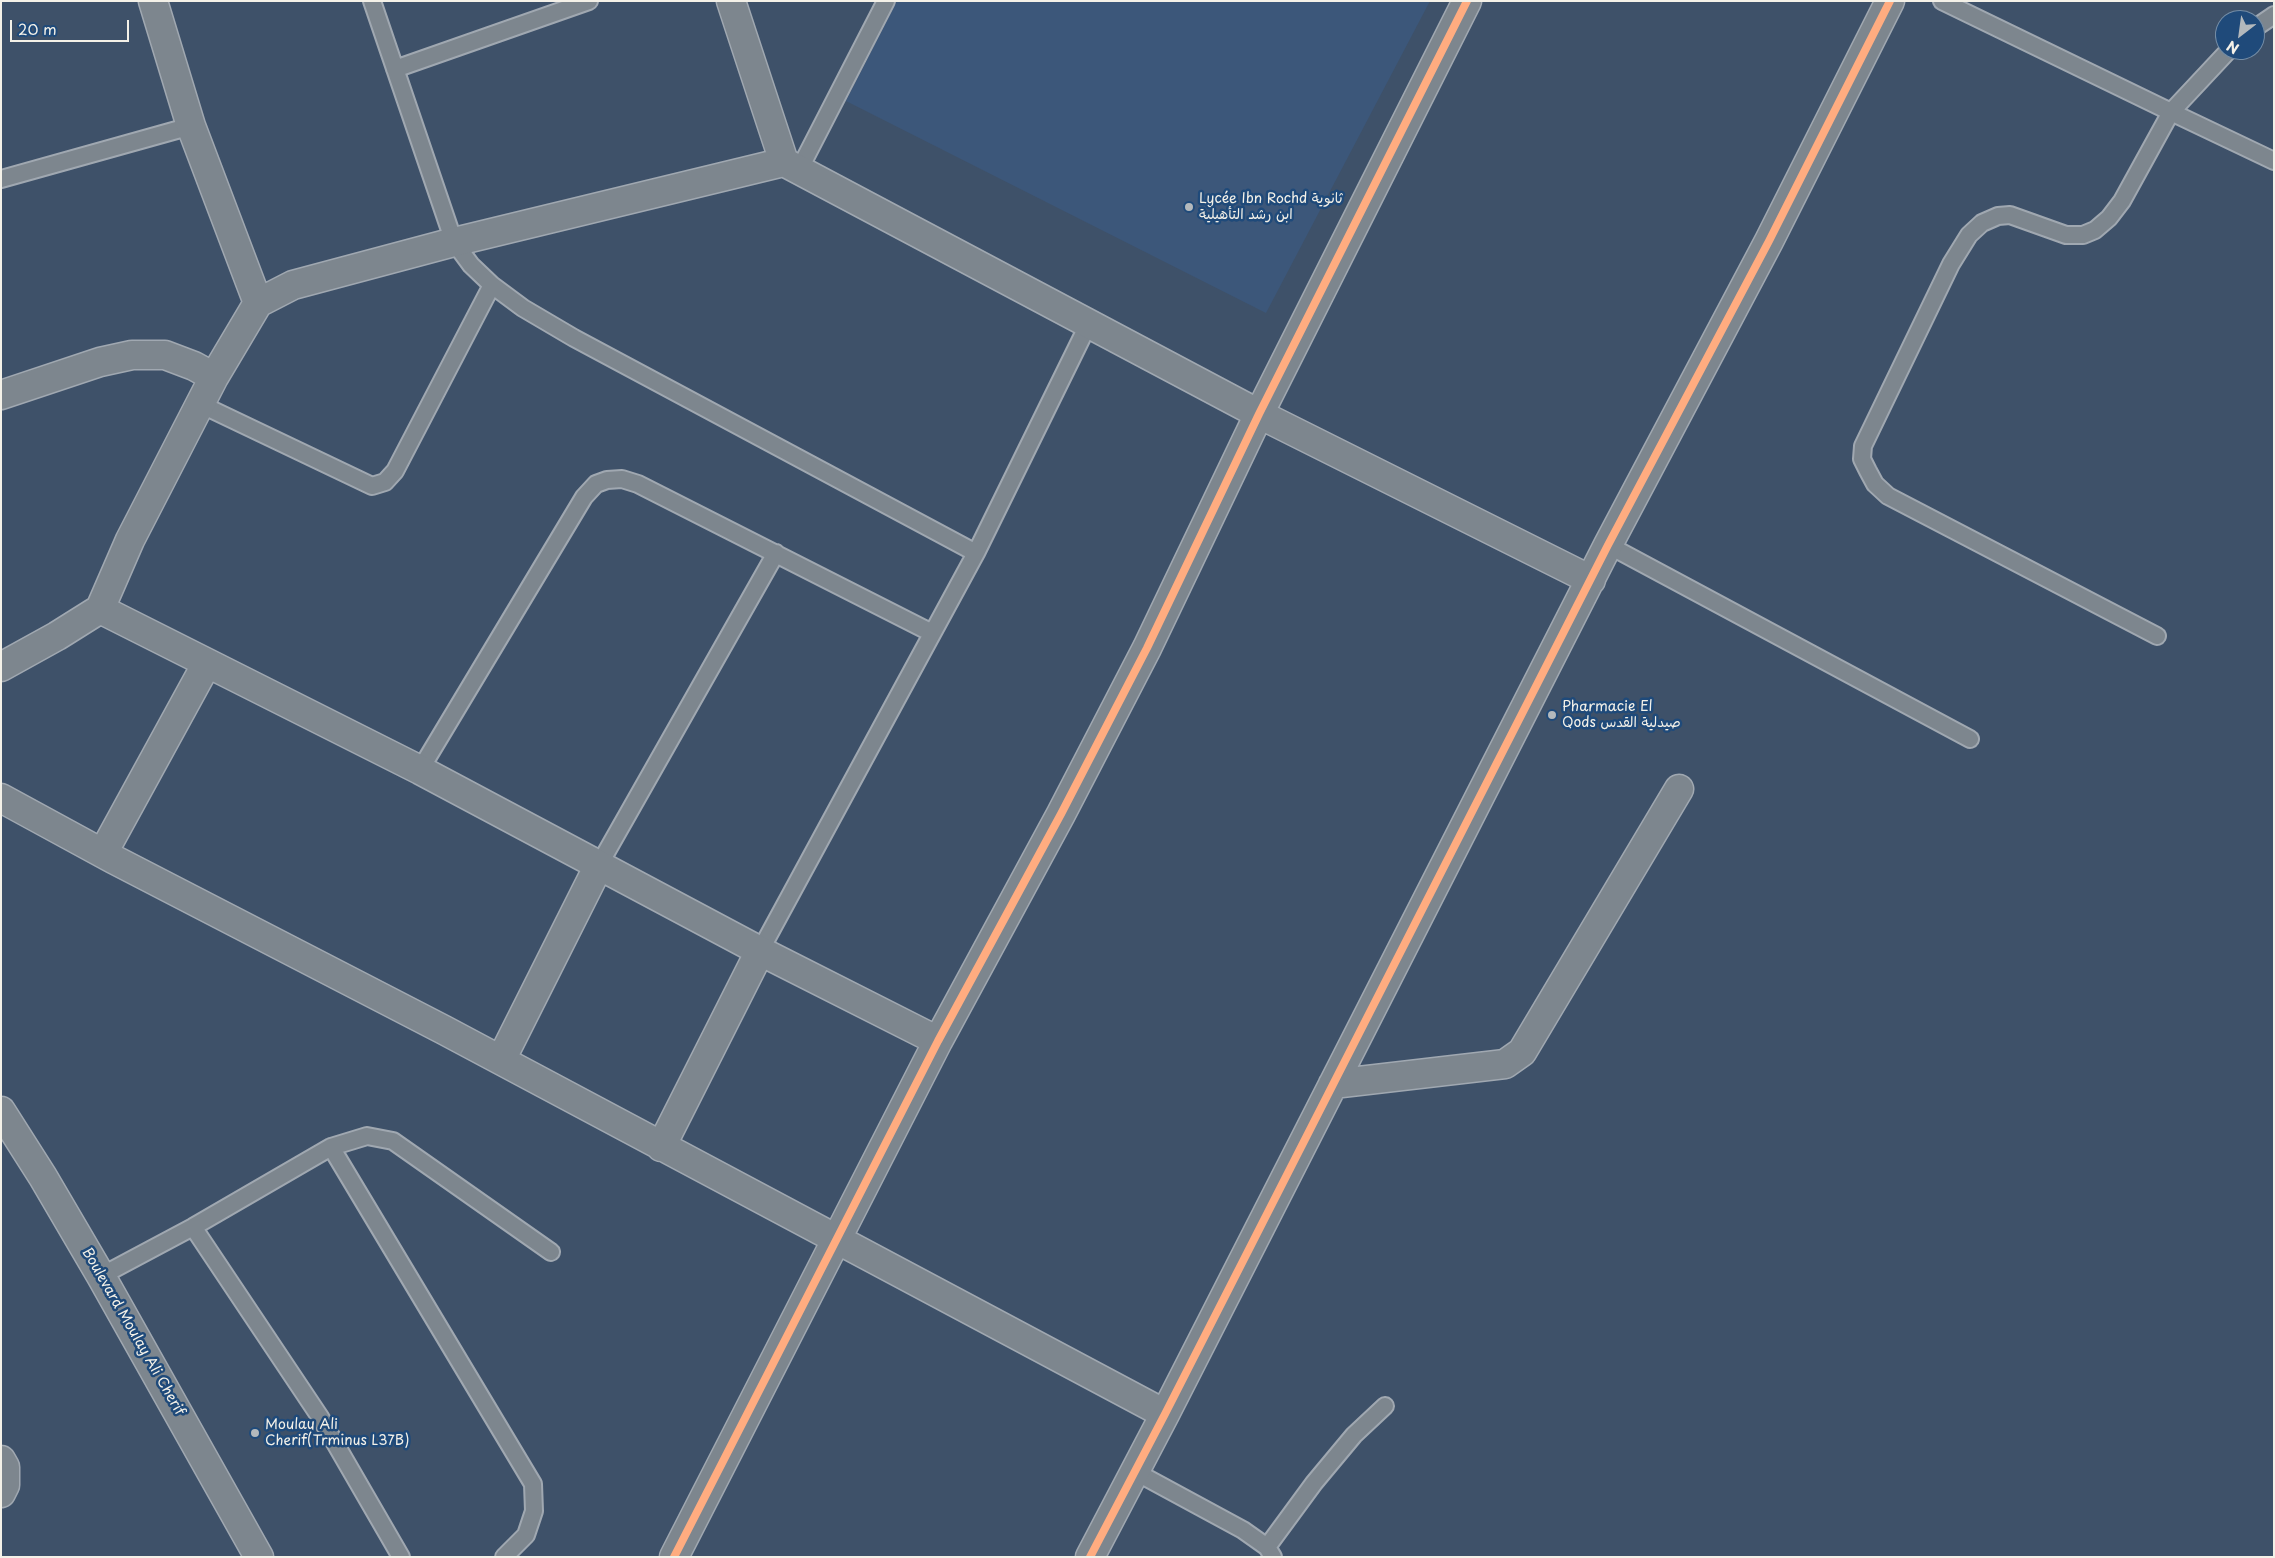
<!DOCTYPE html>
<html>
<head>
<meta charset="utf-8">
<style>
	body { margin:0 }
	#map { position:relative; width:2275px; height:1558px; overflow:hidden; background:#3e5169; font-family:"Playpen Sans",sans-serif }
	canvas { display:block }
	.frame { position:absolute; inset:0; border:2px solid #f4f1e8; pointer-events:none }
	.north { position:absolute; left:2215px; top:10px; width:50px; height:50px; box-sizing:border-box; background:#1f4a7a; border:1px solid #748da6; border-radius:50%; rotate:210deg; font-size:14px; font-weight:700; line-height:20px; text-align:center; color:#f4f1e8 }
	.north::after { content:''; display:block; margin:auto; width:18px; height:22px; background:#b4b9bc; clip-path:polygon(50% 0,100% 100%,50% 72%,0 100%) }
	.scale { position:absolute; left:10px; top:20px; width:119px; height:22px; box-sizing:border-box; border:2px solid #f4f1e8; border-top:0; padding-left:6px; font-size:15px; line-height:18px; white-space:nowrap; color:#f4f1e8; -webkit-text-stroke:4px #1f4a7a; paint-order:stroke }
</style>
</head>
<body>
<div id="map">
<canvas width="2275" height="1558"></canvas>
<div class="frame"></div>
<div class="north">N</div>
<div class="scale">20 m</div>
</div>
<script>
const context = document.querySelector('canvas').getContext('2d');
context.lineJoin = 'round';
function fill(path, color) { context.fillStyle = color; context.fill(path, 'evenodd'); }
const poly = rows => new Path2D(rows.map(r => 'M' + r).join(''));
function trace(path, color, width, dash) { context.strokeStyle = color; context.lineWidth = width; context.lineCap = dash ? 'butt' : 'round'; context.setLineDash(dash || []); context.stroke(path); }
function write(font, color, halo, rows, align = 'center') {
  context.font = font + ' "Playpen Sans","Playpen Sans Arabic",sans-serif'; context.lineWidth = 5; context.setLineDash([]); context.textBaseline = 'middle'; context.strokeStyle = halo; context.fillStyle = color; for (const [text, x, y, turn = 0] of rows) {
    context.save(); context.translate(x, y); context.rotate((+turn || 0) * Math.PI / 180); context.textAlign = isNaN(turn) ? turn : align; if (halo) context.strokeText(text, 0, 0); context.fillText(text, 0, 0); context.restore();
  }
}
fill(poly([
	[897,1,1430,1,1266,313,846,101]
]), '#3c577a');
const lane = poly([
	[372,1,454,242,471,265,492,285,523,308,574,338,976,553],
	[1942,1,2171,112,2229,50],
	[2255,28,2274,15],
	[395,69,589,1],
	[799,170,886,1],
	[1,179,191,126],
	[200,404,372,486,385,482,395,471,492,285],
	[1608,545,1970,739],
	[2157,636,1888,496,1875,484,1868,471,1862,459,1863,446,1951,264,1969,235,1982,223,1998,216,2010,215,2066,235,2083,235,2095,230,2109,218,2122,201,2171,112,2274,161],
	[420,770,584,497,596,484,607,480,622,479,638,484,932,633],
	[599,865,776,553],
	[760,951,976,553,1089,323],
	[331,1147,533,1484,534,1511,526,1535,504,1557],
	[193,1227,320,1417,401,1557],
	[101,1276,193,1227,331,1147,367,1136,393,1141,551,1252],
	[1134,1471,1243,1530,1267,1547,1273,1557],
	[1267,1547,1314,1483,1354,1435,1385,1406]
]);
const street = poly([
	[153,1,191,126,258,303],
	[731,1,784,162,1259,414,1591,580],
	[1,395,100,362,132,355,165,355,194,366,214,377],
	[100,609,420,770,760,951,938,1041],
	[1,667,57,636,100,609,130,540,214,377,258,303,293,285,454,242,784,162],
	[1,798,113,859,444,1030,1165,1414],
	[103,853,207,663],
	[501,1060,599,865],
	[1333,1084,1505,1064,1522,1052,1679,789],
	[661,1147,760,951],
	[1,1460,5,1467,5,1485,1,1493],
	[674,1557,938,1041,1061,814,1147,648,1259,414,1467,1],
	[1090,1557,1165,1414,1608,545,1769,241,1890,1]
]);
const secondary = poly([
	[1,1111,43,1177,101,1276,259,1557]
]);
trace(lane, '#a0a8b1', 20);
trace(street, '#a0a8b1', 31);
trace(secondary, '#a0a8b1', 31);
trace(lane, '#7d868e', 16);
trace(street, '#7d868e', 28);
trace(secondary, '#7d868e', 28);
trace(poly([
	[674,1557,938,1041,1061,814,1147,648,1259,414,1467,1],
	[1090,1557,1165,1414,1608,545,1769,241,1890,1]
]), '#ffac80', 8);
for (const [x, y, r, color] of [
	[1189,207,5,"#b4b9bc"],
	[1552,715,5,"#b4b9bc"],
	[255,1433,5,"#b4b9bc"]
]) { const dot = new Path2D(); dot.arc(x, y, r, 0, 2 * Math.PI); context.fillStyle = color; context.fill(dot); trace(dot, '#1f4a7a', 2); }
write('14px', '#f4f1e8', '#1f4a7a', [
	["Lycée Ibn Rochd ثانوية",1199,199],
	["ابن رشد التأهيلية",1199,215],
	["Pharmacie El",1562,707],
	["Qods صيدلية القدس",1562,723],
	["Moulay Ali",265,1425],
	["Cherif(Trminus L37B)",265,1441]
], 'left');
write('14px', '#f4f1e8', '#1f4a7a', [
	["Boulevard Moulay Ali Cherif",133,1332,60]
]);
</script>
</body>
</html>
